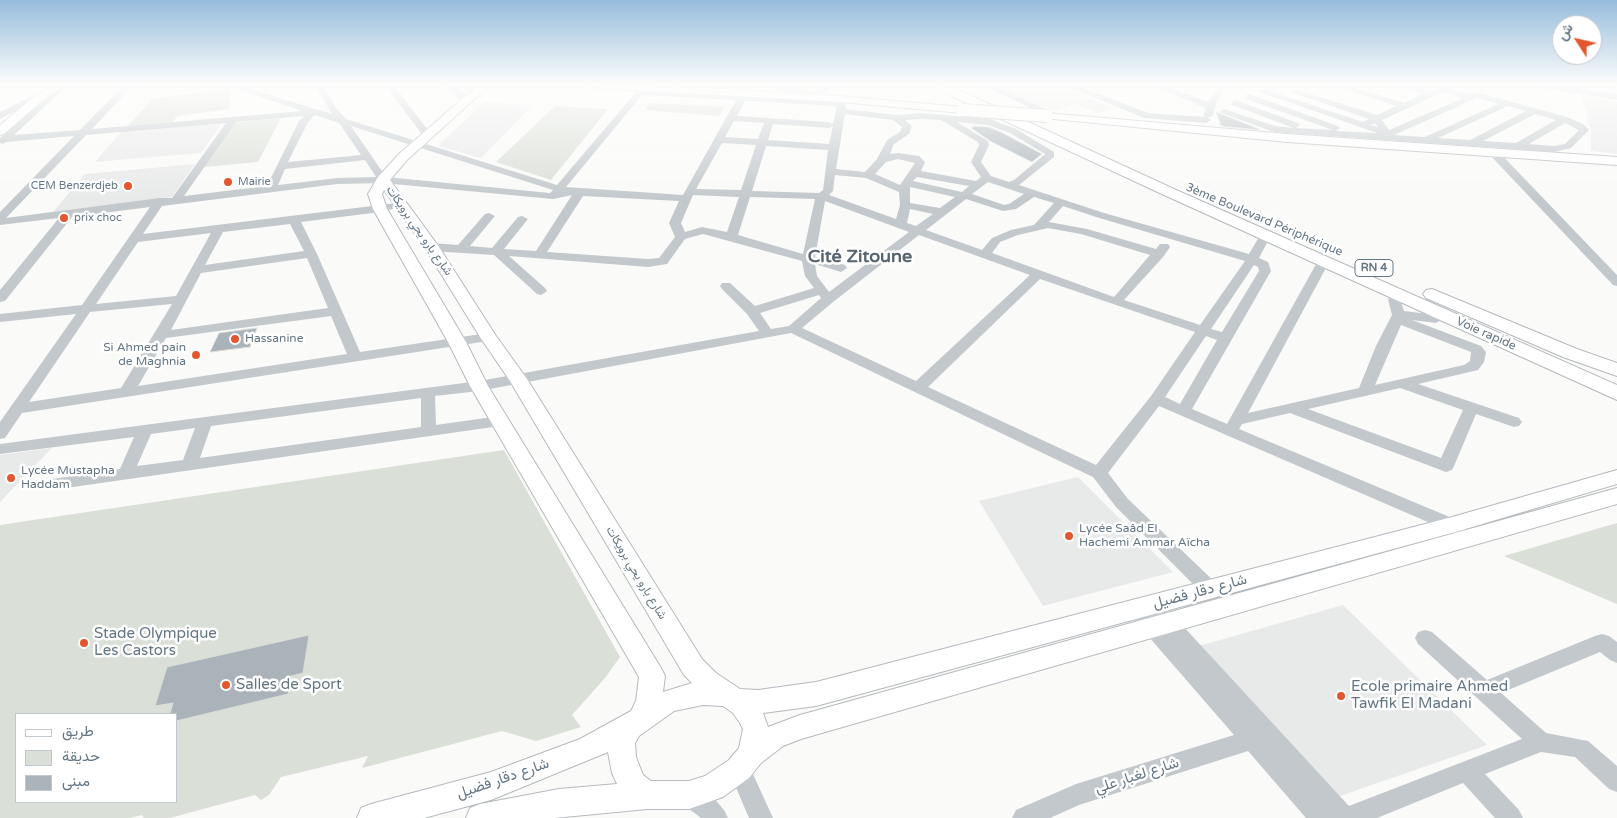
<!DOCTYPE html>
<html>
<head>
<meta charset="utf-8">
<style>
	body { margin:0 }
	#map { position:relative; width:1617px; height:818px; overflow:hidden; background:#fafaf8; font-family:"Varela Round",Vazirmatn,sans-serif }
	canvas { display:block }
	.legend { position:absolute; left:15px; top:713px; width:162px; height:90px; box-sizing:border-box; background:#fff; border:1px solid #c1c8cd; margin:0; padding:6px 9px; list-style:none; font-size:15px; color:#657683 }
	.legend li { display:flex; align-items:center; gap:10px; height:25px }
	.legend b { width:25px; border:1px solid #c1c8cd }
	.north { position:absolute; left:1552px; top:15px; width:50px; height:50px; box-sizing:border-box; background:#fff; border:1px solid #c1c8cd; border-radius:50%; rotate:305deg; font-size:14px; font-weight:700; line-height:20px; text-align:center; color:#657683 }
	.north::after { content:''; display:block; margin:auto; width:18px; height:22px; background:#e4572e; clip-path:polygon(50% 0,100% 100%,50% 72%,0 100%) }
</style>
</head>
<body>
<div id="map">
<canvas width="1617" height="818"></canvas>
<ul class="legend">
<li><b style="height:6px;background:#fff"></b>طريق</li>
<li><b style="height:14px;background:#dadfd7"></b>حديقة</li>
<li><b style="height:14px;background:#aab3b9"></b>مبنى</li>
</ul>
<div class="north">ش</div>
</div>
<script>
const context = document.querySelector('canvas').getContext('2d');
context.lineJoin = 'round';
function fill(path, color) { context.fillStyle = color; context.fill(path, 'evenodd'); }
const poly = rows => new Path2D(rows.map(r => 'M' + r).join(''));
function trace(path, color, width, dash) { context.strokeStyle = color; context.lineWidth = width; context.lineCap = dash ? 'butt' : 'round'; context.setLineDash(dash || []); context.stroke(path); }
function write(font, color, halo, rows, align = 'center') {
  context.font = font + ' "Varela Round",Vazirmatn,sans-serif'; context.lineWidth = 5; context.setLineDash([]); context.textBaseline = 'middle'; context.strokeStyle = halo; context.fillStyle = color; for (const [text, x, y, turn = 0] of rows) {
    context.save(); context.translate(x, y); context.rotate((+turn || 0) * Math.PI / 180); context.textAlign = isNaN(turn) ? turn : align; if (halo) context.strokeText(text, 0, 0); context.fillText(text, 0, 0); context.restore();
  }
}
fill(poly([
	[989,85,1058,85,1114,108,1098,113,1075,104,1056,111,1033,104],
	[1582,96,1617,102,1617,154,1591,151,1591,130],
	[484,102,533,105,481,158,438,146],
	[223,122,201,153,95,162,122,131],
	[195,164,172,197,53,212,85,174],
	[52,448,0,502,0,455],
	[1078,477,1173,572,1043,606,979,501],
	[1343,605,1487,745,1340,796,1199,646]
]), '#e8e9e9');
fill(poly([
	[231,88,229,109,177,116,173,122,128,126,152,99],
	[650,103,725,107,719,116,645,110],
	[555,106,608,109,551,180,496,162],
	[281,118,258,162,204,167,234,123],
	[504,450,620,657,605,678,572,715,581,727,536,741,502,731,362,768,368,756,281,777,269,795,261,800,255,795,170,818,144,818,142,815,130,818,0,818,0,525],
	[16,714,176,714,176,802,16,802],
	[1617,523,1617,604,1504,556]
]), '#dadfd7');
const building = poly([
	[1216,112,1259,129,1259,130,1221,126,1216,112],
	[974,126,988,127,1001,132,1042,154,1032,162,990,141,971,128,974,126],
	[257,328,250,347,210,352,219,333,257,328],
	[309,635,303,673,291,676,288,694,176,721,176,714,170,714,173,703,155,706,167,667,309,635]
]);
fill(building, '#aab3b9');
trace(building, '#dcdcda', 1);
const major = poly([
	[53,85,66,85,43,100,4,134,0,135,0,125,35,96,53,85],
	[478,85,490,85,407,160,390,180,439,247,496,336,527,379,702,659,716,673,740,689,758,690,816,682,1452,517,1617,470,1617,484,1452,533,816,706,763,713,768,727,800,715,1617,488,1617,504,801,739,783,746,761,763,749,778,723,797,689,809,647,809,554,818,466,818,470,808,480,804,559,789,617,784,612,773,608,752,491,800,424,818,357,818,361,808,371,804,491,772,580,739,631,711,636,701,639,677,470,386,448,342,373,209,368,194,378,177,399,154,478,85],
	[384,190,425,248,480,337,510,381,684,675,692,683,663,692,665,676,661,668,488,386,466,342,387,209,382,194,384,190],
	[703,705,723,706,733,713,740,723,743,729,739,748,729,760,705,776,689,781,651,781,643,775,636,757,635,743,639,736,674,711,703,705],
	[591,85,654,85,840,96,962,107,968,110,962,113,840,102,596,88,591,85],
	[1047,113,1287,134,1617,157,1617,165,1287,142,1043,118,1041,116,1043,114,1047,113]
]);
const highway = poly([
	[932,85,948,85,1174,189,1617,385,1617,400,1164,195,934,88,932,85],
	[1432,289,1577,349,1617,363,1617,376,1563,357,1426,298,1423,294,1426,290,1432,289]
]);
trace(major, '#b5babe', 2);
trace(highway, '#b4b9bd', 2);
fill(poly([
	[59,85,68,85,14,135,80,130,124,85,133,85,92,129,302,111,225,85,238,85,332,114,315,85,323,85,337,109,346,119,557,185,642,85,651,85,646,90,805,99,806,97,779,90,774,85,784,85,812,93,826,85,837,85,813,100,837,99,844,102,846,109,896,115,922,113,990,119,1016,129,1054,152,1054,157,1019,185,1104,213,1249,254,1259,237,1267,237,1269,239,1259,258,1268,262,1271,271,1192,409,1227,424,1315,266,1321,262,1327,266,1248,413,1359,388,1376,346,1392,315,1388,299,1394,295,1400,299,1404,311,1436,315,1443,319,1436,323,1412,320,1481,346,1486,352,1484,362,1478,370,1418,384,1519,418,1522,422,1519,426,1514,427,1476,414,1454,466,1452,470,1446,472,1290,413,1242,424,1239,429,1464,523,1467,528,1464,533,1458,535,1159,406,1108,473,1128,499,1217,584,1219,589,1217,594,1210,597,1203,594,1116,507,1093,477,791,333,479,391,435,396,436,425,500,416,505,417,508,421,505,425,500,426,52,490,46,488,44,484,46,480,120,469,134,437,0,454,0,444,479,381,759,331,747,314,722,289,720,286,722,283,730,283,755,306,814,288,805,276,802,261,703,234,685,239,667,264,648,267,509,256,545,288,547,291,541,295,537,294,494,255,432,251,426,247,432,243,458,245,485,214,489,213,495,216,470,246,492,248,518,217,522,216,528,219,504,249,536,251,572,195,553,199,383,183,337,184,162,206,143,234,405,202,406,204,405,206,380,212,301,222,317,254,360,352,488,333,495,337,488,341,22,413,5,438,0,439,0,422,76,314,0,322,0,314,82,305,150,207,72,217,5,301,0,302,0,290,59,218,0,225,0,212,74,136,7,142,2,144,0,143,0,138,59,85],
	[642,95,736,100,683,195,566,187,642,95],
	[745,101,836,106,836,111,833,124,829,122,737,116,745,101],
	[845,114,893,120,902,127,900,132,887,140,877,159,865,172,836,169,845,114],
	[315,115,339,123,361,155,288,162,308,122,315,115],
	[304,116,299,121,267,186,184,196,236,122,304,116],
	[922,119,941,120,978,142,979,145,971,162,981,177,976,181,921,171,925,162,919,156,898,153,890,154,894,144,909,134,912,126,905,120,922,119],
	[734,121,764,123,758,139,725,137,734,121],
	[957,122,988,125,1010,133,1045,154,1014,180,1009,182,991,176,981,162,989,145,988,141,957,122],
	[226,123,172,198,160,198,6,218,86,135,226,123],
	[773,124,829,128,833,126,829,144,768,140,773,124],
	[351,126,553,190,550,193,386,177,351,126],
	[722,143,756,145,741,190,696,189,722,143],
	[766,146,828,150,823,190,819,193,752,191,766,146],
	[898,159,915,163,900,185,875,174,886,162,898,159],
	[365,160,376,177,337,178,278,185,285,169,365,160],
	[835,175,866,178,899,192,900,205,896,219,829,195,833,191,835,175],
	[917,177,969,186,962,192,913,181,917,177],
	[988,182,1024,194,1009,204,1004,205,972,194,988,182],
	[910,187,955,197,940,208,910,203,910,187],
	[693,195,739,197,727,232,702,227,685,232,681,223,693,195],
	[583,196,679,201,669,223,675,237,659,258,648,259,547,252,583,196],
	[750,197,815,199,803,254,738,235,750,197],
	[1034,197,1054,203,1034,225,1011,230,992,238,982,250,926,230,966,199,1003,211,1016,209,1034,197],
	[825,201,909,232,829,292,817,276,815,264,841,272,847,268,845,265,815,257,825,201],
	[1063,206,1096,217,1245,261,1200,325,1124,300,1163,257,1170,247,1168,244,1160,244,1156,249,1087,229,1049,222,1063,206],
	[910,209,933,214,916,226,907,223,910,209],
	[290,224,304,251,205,265,223,232,290,224],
	[1048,228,1081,234,1150,255,1114,297,992,253,1000,242,1018,235,1048,228],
	[211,233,176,296,96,304,138,242,211,233],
	[919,235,1030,275,916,381,802,328,833,302,919,235],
	[307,258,328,308,171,330,201,273,307,258],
	[1254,265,1258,267,1259,271,1222,332,1211,329,1254,265],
	[1040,279,1195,332,1151,396,1096,465,928,387,1040,279],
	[819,295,821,298,789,326,771,329,760,313,819,295],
	[172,304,121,388,29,402,90,312,172,304],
	[331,316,347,354,138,386,166,338,331,316],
	[1401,325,1471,352,1470,361,1464,365,1375,385,1401,325],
	[1206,336,1217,340,1180,404,1165,397,1206,336],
	[1400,388,1463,410,1441,458,1308,409,1400,388],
	[421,398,421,427,200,458,211,426,421,398],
	[195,428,183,460,137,466,151,434,195,428],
	[385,85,394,85,430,133,430,137,424,137,385,85],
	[446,85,455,85,469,100,469,104,463,104,446,85],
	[981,85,992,85,1063,117,1058,120,1055,119,981,85],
	[1064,85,1076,85,1148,113,1206,117,1203,115,1206,108,1151,85,1163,85,1208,102,1220,85,1228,85,1217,101,1213,115,1208,118,1211,120,1206,123,1144,118,1064,85],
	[1333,85,1346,85,1404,103,1423,94,1397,85,1410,85,1430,91,1442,86,1470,94,1476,92,1567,117,1583,124,1589,130,1571,148,1554,152,1274,132,1219,112,1224,109,1275,126,1294,128,1232,105,1231,103,1235,100,1298,123,1300,125,1296,128,1333,130,1246,99,1246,95,1249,94,1338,126,1340,128,1336,131,1377,133,1257,91,1264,89,1363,122,1369,119,1291,92,1298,90,1377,115,1396,106,1333,85],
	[1443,92,1463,98,1389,130,1382,120,1443,92],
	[1477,98,1498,104,1425,137,1394,135,1477,98],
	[1508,106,1526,111,1470,140,1438,138,1508,106],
	[1535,114,1556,120,1516,143,1483,141,1535,114],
	[1375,123,1378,127,1370,125,1375,123],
	[1565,123,1579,130,1565,144,1554,146,1529,144,1565,123],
	[1538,85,1559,85,1617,94,1617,100,1542,88,1538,85],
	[30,97,33,98,33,102,0,119,0,112,30,97],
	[1492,148,1496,149,1617,275,1617,286,1613,285,1488,153,1487,151,1492,148],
	[1152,597,1159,600,1349,806,1522,739,1418,644,1415,638,1418,632,1425,630,1432,632,1487,680,1595,636,1602,634,1609,636,1617,642,1617,663,1610,660,1600,652,1501,693,1546,733,1588,741,1617,766,1617,792,1609,789,1575,757,1541,752,1485,774,1519,810,1523,818,1495,818,1463,783,1377,818,1306,818,1248,751,1079,805,1050,818,1012,818,1016,810,1076,784,1234,735,1129,614,1127,608,1129,602,1136,600,1143,603,1145,600,1152,597],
	[739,758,747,761,773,818,749,818,728,769,731,761,739,758],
	[689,784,713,797,724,810,728,818,701,818,681,803,678,795,681,787,689,784]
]), '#c3c8cc');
fill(major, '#fff');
fill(highway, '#fff');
const majorBridge = poly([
	[962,110,1047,116]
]);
trace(majorBridge, '#b5babe', 14, []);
trace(majorBridge, '#fff', 12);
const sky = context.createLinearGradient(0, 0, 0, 200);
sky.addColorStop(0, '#96bcdc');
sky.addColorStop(0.42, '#fdfdfc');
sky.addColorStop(1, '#fdfdfc00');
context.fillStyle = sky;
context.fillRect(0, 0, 1617, 200);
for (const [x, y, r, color] of [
	[228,182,5,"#e4572e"],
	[128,186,5,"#e4572e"],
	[64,218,5,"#e4572e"],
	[235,339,5,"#e4572e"],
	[196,355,5,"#e4572e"],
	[11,478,5,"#e4572e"],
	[1069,536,5,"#e4572e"],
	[84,643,5,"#e4572e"],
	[226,685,5,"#e4572e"],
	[1341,696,5,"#e4572e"]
]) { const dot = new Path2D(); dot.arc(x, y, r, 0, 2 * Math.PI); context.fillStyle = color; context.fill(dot); trace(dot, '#fff', 2); }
write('11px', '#657683', '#fff', [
	["Mairie",238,182],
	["CEM Benzerdjeb",118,186,"right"],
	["prix choc",74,218]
], 'left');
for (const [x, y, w] of [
	[1374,268,38]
]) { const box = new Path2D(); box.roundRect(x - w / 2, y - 8.5, w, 17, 4); context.fillStyle = '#fff'; context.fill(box); trace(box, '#657683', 1); }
write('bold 11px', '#657683', null, [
	["RN 4",1374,268]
]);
write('12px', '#657683', '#fff', [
	["3ème Boulevard Périphérique",1264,220,23],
	["شارع بارو يحي برويكات",419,231,55],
	["Voie rapide",1486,334,24],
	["شارع بارو يحي برويكات",636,573,59]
]);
write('12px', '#657683', '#fff', [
	["Hassanine",245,339],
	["Si Ahmed pain",186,348,"right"],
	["de Maghnia",186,362,"right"],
	["Lycée Mustapha",21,471],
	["Haddam",21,485],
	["Lycée Saâd El",1079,529],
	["Hachemi Ammar Aïcha",1079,543]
], 'left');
write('15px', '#657683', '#fff', [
	["شارع دقار فضيل",1200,592,-15],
	["شارع لغبار علي",1137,776,-18],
	["شارع دقار فضيل",503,779,-19]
]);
write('15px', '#657683', '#fff', [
	["Stade Olympique",94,634],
	["Les Castors",94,651],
	["Salles de Sport",236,685],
	["Ecole primaire Ahmed",1351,687],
	["Tawfik El Madani",1351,704]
], 'left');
write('bold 18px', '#57646e', '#fff', [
	["Cité Zitoune",860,257]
]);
</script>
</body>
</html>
